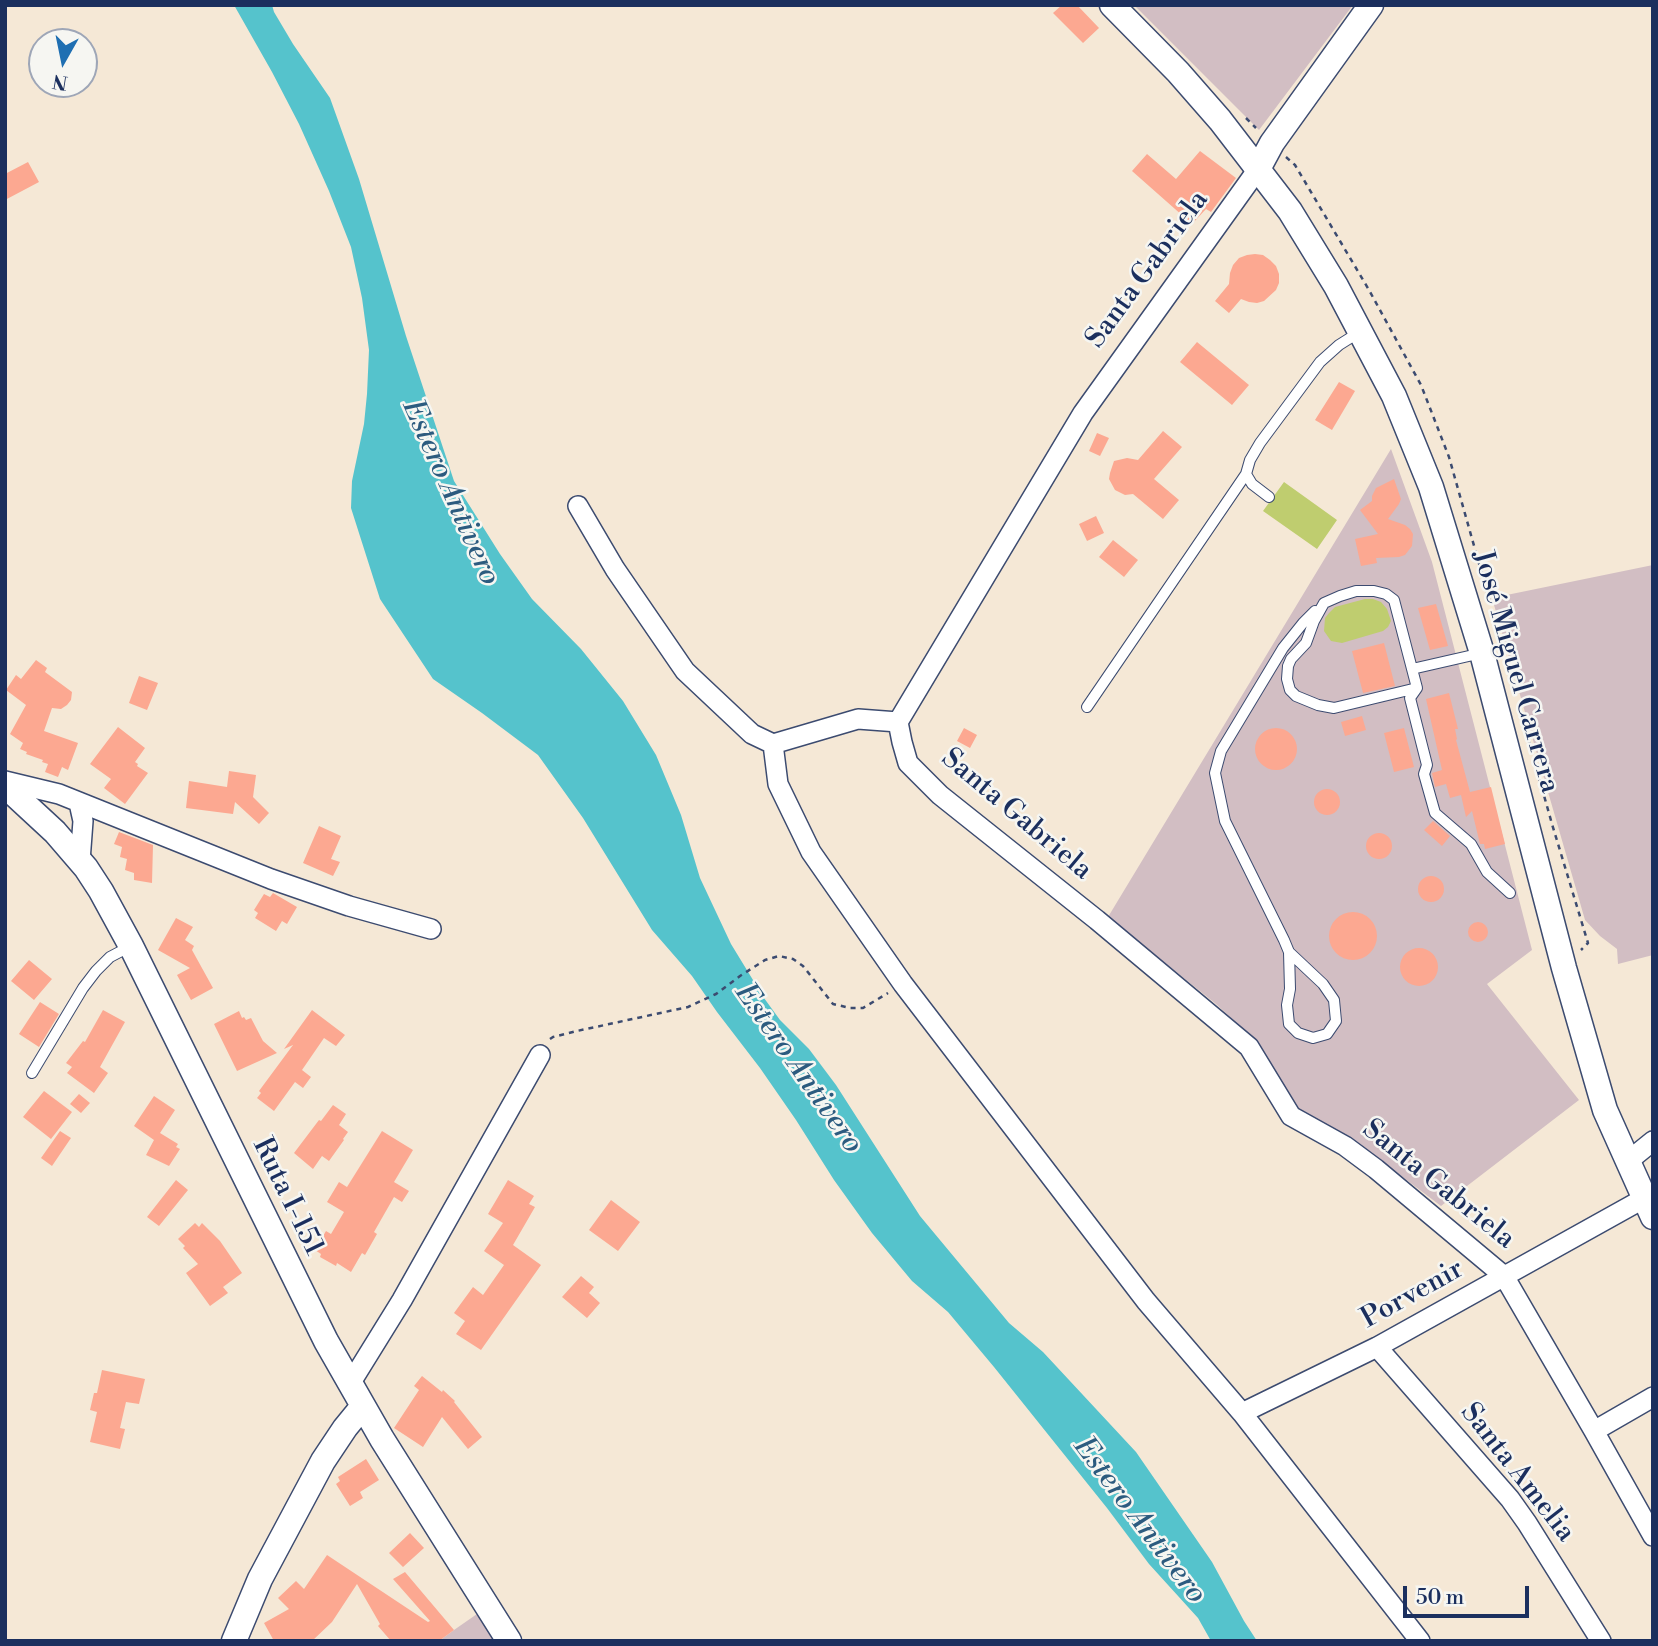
<!DOCTYPE html>
<html>
<head>
<meta charset="utf-8">
<style>
	body { margin:0 }
	#map { position:relative; width:1658px; height:1646px; overflow:hidden; background:#f5e8d6; font-family:"Libre Bodoni",serif }
	canvas { display:block }
	.frame { position:absolute; inset:0; border:7px solid #1b2f5e; pointer-events:none }
	.north { position:absolute; left:28px; top:28px; width:70px; height:70px; box-sizing:border-box; background:#f6f6f2; border:2px solid #9ea6b7; border-radius:50%; rotate:189deg; font-size:19px; font-weight:700; line-height:28px; text-align:center; color:#1b2f5e }
	.north::after { content:''; display:block; margin:auto; width:24px; height:32px; background:#1f6fb2; clip-path:polygon(50% 0,100% 100%,50% 72%,0 100%) }
	.scale { position:absolute; left:1403px; top:1586px; width:126px; height:32px; box-sizing:border-box; border:4px solid #1b2f5e; border-top:0; padding-left:9px; font-size:21px; line-height:24px; white-space:nowrap; color:#1b2f5e; -webkit-text-stroke:5px #f6f6f2; paint-order:stroke }
</style>
</head>
<body>
<div id="map">
<canvas width="1658" height="1646"></canvas>
<div class="frame"></div>
<div class="north">N</div>
<div class="scale">50 m</div>
</div>
<script>
const context = document.querySelector('canvas').getContext('2d');
context.lineJoin = 'round';
function fill(path, color) { context.fillStyle = color; context.fill(path, 'evenodd'); }
const poly = rows => new Path2D(rows.map(r => 'M' + r).join(''));
function trace(path, color, width, dash) { context.strokeStyle = color; context.lineWidth = width; context.lineCap = dash ? 'butt' : 'round'; context.setLineDash(dash || []); context.stroke(path); }
function write(font, color, halo, rows, align = 'center') {
  context.font = font + ' "Libre Bodoni",serif'; context.lineWidth = 5; context.setLineDash([]); context.textBaseline = 'middle'; context.strokeStyle = halo; context.fillStyle = color; for (const [text, x, y, turn = 0] of rows) {
    context.save(); context.translate(x, y); context.rotate((+turn || 0) * Math.PI / 180); context.textAlign = isNaN(turn) ? turn : align; if (halo) context.strokeText(text, 0, 0); context.fillText(text, 0, 0); context.restore();
  }
}
fill(poly([
	[1134,5,1353,5,1259,130],
	[1391,449,1432,562,1532,950,1487,984,1579,1100,1441,1206,1359,1144,1318,1123,1302,1113,1288,1097,1256,1041,1216,1004,1108,917],
	[1653,565,1653,955,1618,964,1617,949,1600,936,1585,920,1492,598],
	[477,1614,494,1641,439,1641,454,1630]
]), '#d2bec3');
fill(poly([
	[1284,482,1337,520,1317,549,1263,511],
	[1365,599,1373,599,1381,602,1387,609,1391,621,1388,627,1383,631,1342,643,1331,641,1324,631,1325,618,1329,613,1335,607]
]), '#bfcd6f');
fill(poly([
	[234,5,272,5,274,12,293,44,330,98,359,179,406,336,454,481,500,554,532,599,581,649,623,701,656,755,681,815,700,878,731,944,764,998,780,1020,809,1049,836,1085,920,1216,1009,1323,1043,1352,1136,1452,1212,1562,1244,1621,1257,1641,1211,1641,1198,1618,1149,1564,1107,1508,994,1367,948,1312,912,1281,872,1233,834,1180,796,1120,760,1068,717,1012,692,976,652,930,583,818,538,755,482,713,433,679,380,599,351,508,352,481,364,424,367,394,369,350,362,298,351,247,329,191,299,124,272,72]
]), '#55c3cc');
fill(poly([
	[1062,5,1077,5,1099,28,1083,43,1053,13],
	[1200,151,1236,178,1211,212,1206,209,1192,224,1132,171,1147,154,1176,179],
	[28,162,39,182,5,200,5,174],
	[1255,254,1263,255,1270,260,1276,266,1279,274,1279,283,1276,290,1264,301,1257,303,1249,302,1241,299,1229,313,1215,301,1229,284,1230,273,1233,265,1239,258,1247,255],
	[1197,342,1249,385,1232,405,1180,362],
	[1339,382,1355,391,1332,430,1315,420],
	[1163,431,1182,447,1154,479,1179,500,1163,519,1133,494,1125,495,1115,490,1109,479,1110,473,1114,461,1127,458,1138,460],
	[1097,433,1109,438,1100,456,1089,451],
	[1394,479,1401,499,1399,504,1388,519,1405,525,1410,529,1413,534,1412,546,1405,555,1399,557,1376,558,1377,563,1361,566,1355,539,1378,534,1360,510,1372,501,1372,496,1376,488],
	[1096,516,1104,533,1087,541,1079,524],
	[1113,540,1138,560,1124,577,1099,557],
	[1436,604,1448,646,1430,650,1418,608],
	[1384,643,1395,686,1363,693,1352,651],
	[36,660,47,668,45,672,72,692,71,700,67,705,61,709,52,708,44,731,78,743,68,770,62,767,58,777,45,772,48,764,42,762,43,760,26,754,27,752,20,749,23,743,10,734,26,705,6,690,16,675,21,679],
	[139,676,158,683,147,710,129,703],
	[1449,693,1458,729,1455,729,1457,739,1456,740,1470,792,1491,787,1505,844,1485,849,1484,844,1480,844,1472,811,1466,817,1461,795,1450,798,1446,784,1435,787,1432,773,1442,770,1426,699],
	[1362,716,1366,730,1345,736,1341,722],
	[118,727,145,748,135,762,138,764,137,766,148,773,125,804,104,788,111,779,90,764],
	'1255 749a21 21 0 1 1 42 0a21 21 0 1 1-42 0Z',
	[964,728,977,735,970,748,957,741],
	[1404,728,1414,767,1394,772,1384,733],
	[229,771,256,775,253,797,269,813,259,824,235,802,233,814,186,808,189,781,227,787],
	'1314 802a13 13 0 1 1 26 0a13 13 0 1 1-26 0Z',
	[1433,821,1450,836,1442,846,1424,830],
	[319,826,341,836,331,859,340,862,333,876,303,863],
	[119,832,153,845,152,883,134,880,134,873,125,870,127,859,120,857,122,847,114,844],
	'1366 846a13 13 0 1 1 26 0a13 13 0 1 1-26 0Z',
	'1418 889a13 13 0 1 1 26 0a13 13 0 1 1-26 0Z',
	[273,893,297,907,287,924,282,921,276,931,255,918,258,913,254,910,264,894,270,897],
	'1329 936a24 24 0 1 1 48 0a24 24 0 1 1-48 0Z',
	[176,918,193,927,185,940,194,946,192,950,213,988,191,1000,177,975,190,968,158,950],
	'1468 932a10 10 0 1 1 20 0a10 10 0 1 1-20 0Z',
	'1400 967a19 19 0 1 1 38 0a19 19 0 1 1-38 0Z',
	[29,960,52,979,34,1000,11,981],
	[40,1002,59,1014,39,1047,19,1034],
	[103,1010,125,1022,100,1067,108,1073,94,1093,67,1073,72,1067,66,1063,83,1041,85,1042],
	[312,1010,345,1035,336,1046,324,1038,302,1070,311,1077,303,1088,295,1082,274,1111,257,1098,261,1093,259,1091,293,1045,284,1049],
	[239,1011,242,1018,244,1017,246,1020,251,1018,263,1041,277,1053,237,1071,214,1024],
	[44,1091,72,1112,51,1139,23,1117],
	[79,1094,90,1103,81,1113,70,1104],
	[154,1096,175,1110,160,1133,178,1144,176,1147,180,1149,169,1166,146,1155,154,1140,134,1126],
	[333,1105,346,1114,339,1125,348,1132,343,1139,344,1140,329,1161,322,1156,313,1169,294,1153,319,1120,321,1121],
	[60,1131,71,1138,52,1166,41,1158],
	[382,1131,413,1150,394,1182,409,1191,402,1202,394,1197,374,1232,377,1234,365,1255,362,1253,351,1272,337,1263,336,1266,320,1257,321,1254,315,1250,326,1231,331,1234,344,1212,327,1202,339,1182,347,1187],
	[176,1180,188,1190,159,1226,147,1217],
	[508,1180,534,1196,529,1204,535,1207,513,1245,541,1265,481,1350,456,1334,465,1321,454,1313,473,1287,483,1295,504,1265,484,1251,503,1223,488,1214],
	[611,1200,640,1222,618,1251,589,1230],
	[195,1223,199,1227,202,1223,220,1241,242,1273,223,1287,228,1293,210,1306,186,1273,198,1264,183,1248,185,1246,178,1239],
	[581,1276,594,1287,589,1293,600,1303,587,1318,562,1297],
	[102,1370,145,1379,139,1404,126,1402,120,1428,125,1429,120,1449,90,1442,97,1412,90,1410,94,1393,97,1393],
	[422,1376,442,1392,443,1390,455,1401,454,1402,482,1437,468,1449,442,1417,423,1447,394,1428,419,1390,414,1386],
	[366,1459,379,1480,360,1492,363,1498,350,1506,336,1484,340,1481,338,1477],
	[410,1533,424,1548,403,1567,389,1553],
	[327,1555,428,1622,430,1621,393,1579,405,1572,454,1630,439,1641,391,1641,378,1626,380,1624,357,1584,332,1622,312,1641,274,1641,264,1623,289,1609,278,1598,296,1581,304,1589]
]), '#fca891');
const service = poly([
	[1269,497,1252,484,1246,474,1250,460,1260,443,1320,362,1339,345,1358,333],
	[1412,669,1482,653],
	[1417,688,1334,708,1318,705,1296,696,1290,690,1287,679,1288,666,1291,659,1306,643,1314,621,1324,603,1340,596,1356,591,1374,591,1386,594,1394,600,1417,688,1410,698,1427,765,1424,774,1435,813,1471,844,1487,872,1510,893],
	[1087,707,1246,474],
	[1289,952,1323,984,1334,1000,1336,1021,1327,1034,1313,1038,1298,1033,1289,1024,1287,1005,1290,989,1289,952,1284,940,1225,821,1215,773,1221,751,1283,648,1303,623,1315,611],
	[32,1073,83,988,96,971,110,957,131,946]
]);
const minor = poly([
	[1258,169,1083,413,898,722,902,742,908,763,940,795,1097,920,1249,1047,1291,1116,1345,1146,1376,1169,1504,1276,1594,1431,1653,1536],
	[578,506,615,569,685,671,752,734,773,744,858,719,898,722],
	[773,744,778,784,811,852,903,984,1146,1301,1242,1413,1420,1641],
	[5,781,59,794,271,879,349,906,431,929],
	[79,803,83,821,80,861],
	[1627,1162,1653,1141],
	[1377,1347,1510,1499,1527,1523,1601,1641],
	[350,1384,402,1300,540,1055],
	[1242,1413,1377,1347,1643,1199],
	[1594,1431,1653,1397]
]);
const tertiary = poly([
	[1112,5,1178,72,1220,120,1290,211,1336,286,1394,396,1431,487,1482,653,1564,968,1605,1110,1653,1217],
	[1258,169,1272,143,1371,5],
	[5,788,15,795,55,832,86,868,101,891,131,946,326,1341,382,1439,509,1641],
	[234,1641,260,1579,323,1461,345,1428,363,1406]
]);
trace(service, '#3c4b70', 12);
trace(minor, '#3c4b70', 22);
trace(tertiary, '#3c4b70', 27);
trace(poly([
	[1246,118,1256,128],
	[1286,157,1295,165,1369,290,1421,385,1449,457,1491,606],
	[1520,710,1552,824,1588,943,1581,950],
	[550,1039,553,1037,577,1031,688,1007,716,994,740,976,765,960,779,956,793,959,803,966,833,1004,850,1008,863,1008,888,993]
]), '#3c4b70', 2.5, [5, 5]);
trace(service, '#fff', 10);
trace(minor, '#fff', 19);
trace(tertiary, '#fff', 24);
write('28px', '#1b2f5e', '#f6f6f2', [
	["Santa Gabriela",1148,270,-54],
	["José Miguel Carrera",1515,672,74],
	["Santa Gabriela",1016,815,40],
	["Santa Gabriela",1438,1185,39],
	["Ruta I-151",287,1197,64],
	["Porvenir",1413,1295,-29],
	["Santa Amelia",1517,1473,52]
]);
write('italic 30px', '#2c5b7f', '#f6f6f2', [
	["Estero Antivero",450,493,66],
	["Estero Antivero",798,1069,55],
	["Estero Antivero",1139,1521,53]
]);
</script>
</body>
</html>
